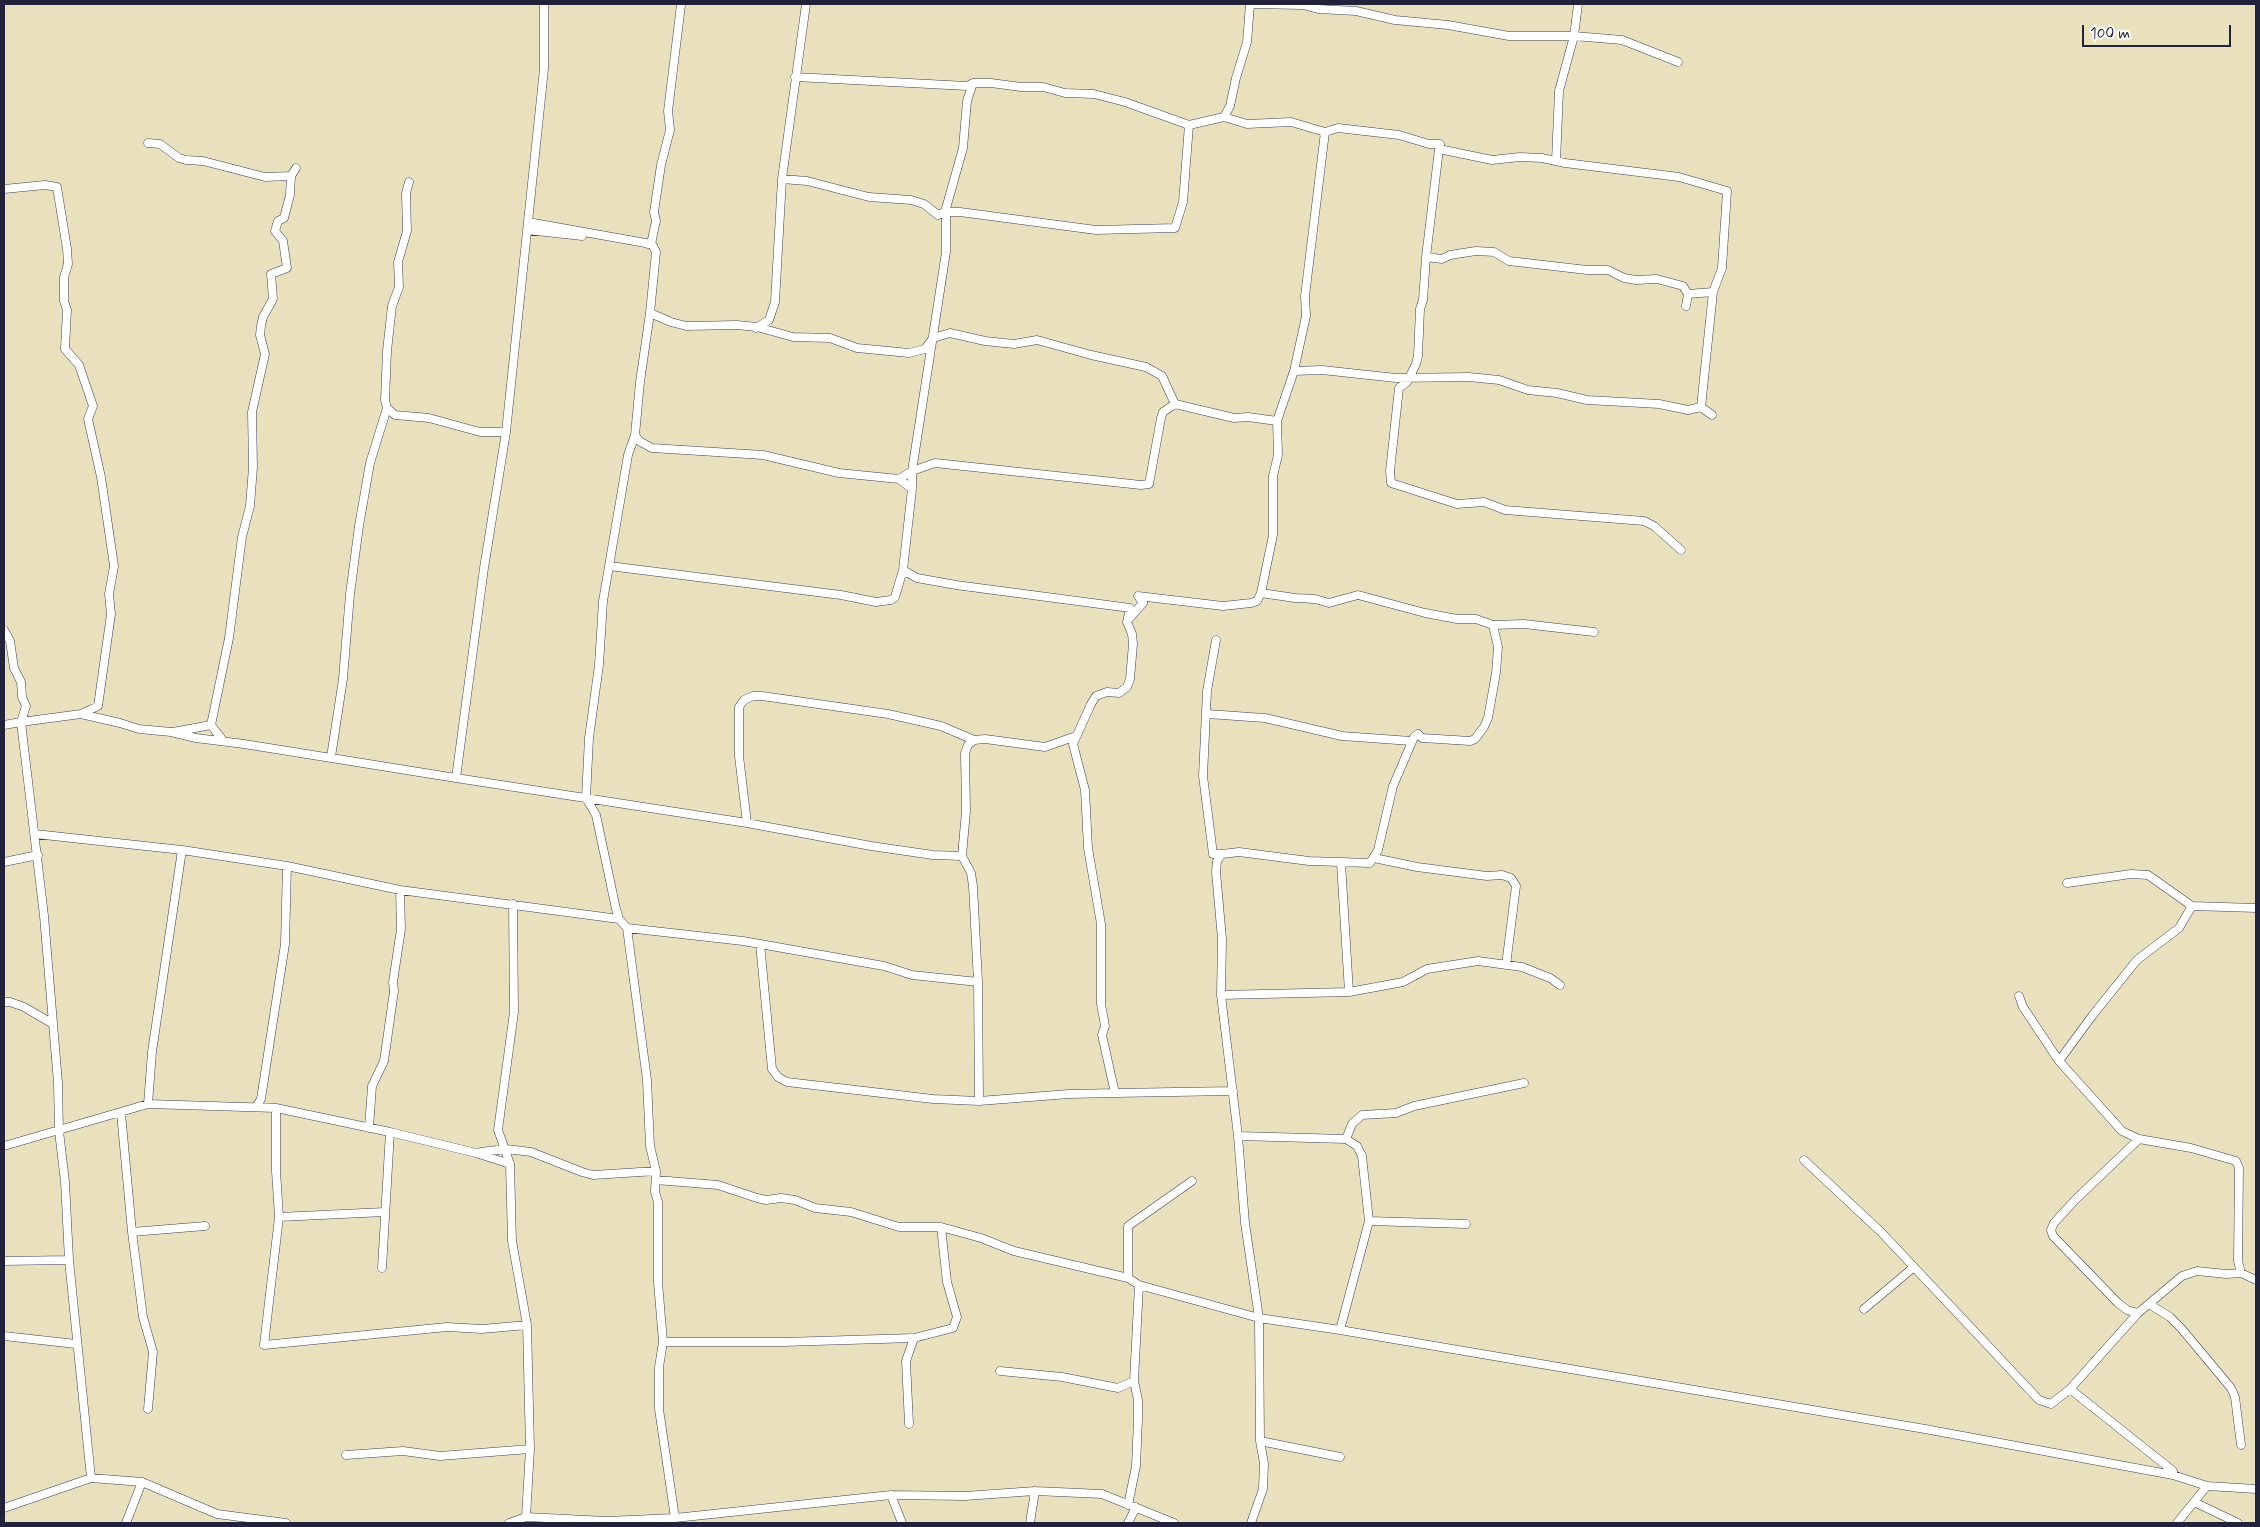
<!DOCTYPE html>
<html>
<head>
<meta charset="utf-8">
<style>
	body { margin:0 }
	#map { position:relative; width:2260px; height:1527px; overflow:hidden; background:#e9e1be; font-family:Mynerve,sans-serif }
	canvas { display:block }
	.frame { position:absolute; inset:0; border:5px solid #22223b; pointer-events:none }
	.scale { position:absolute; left:2082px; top:25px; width:149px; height:22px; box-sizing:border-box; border:2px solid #22223b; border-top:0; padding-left:6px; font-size:15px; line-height:18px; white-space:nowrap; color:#22223b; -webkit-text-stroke:4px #fdfcf7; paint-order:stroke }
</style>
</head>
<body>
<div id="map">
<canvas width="2260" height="1527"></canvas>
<div class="frame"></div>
<div class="scale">100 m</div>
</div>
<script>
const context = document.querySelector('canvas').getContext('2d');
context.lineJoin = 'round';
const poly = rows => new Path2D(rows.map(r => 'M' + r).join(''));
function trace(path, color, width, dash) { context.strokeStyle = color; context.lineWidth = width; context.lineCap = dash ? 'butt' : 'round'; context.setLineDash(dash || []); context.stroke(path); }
const minor = poly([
	[1250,4,1303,5,1318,9,1356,11,1395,20,1448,25,1509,36,1574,36,1622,40,1678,62],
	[795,77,967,86,973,83],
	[1224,117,1230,106,1236,78,1247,42,1250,4],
	[148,143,160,144,179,158,186,160,203,161,265,177,291,176],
	[1556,161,1559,91,1574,36,1578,4],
	[782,179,807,181,869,197,911,200,924,204,938,215,945,212,960,212,1096,230,1175,228,1183,202,1189,125],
	[409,182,406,193,407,231,398,262,399,287,392,306,387,351,385,400,387,408,395,415,429,418,480,432,506,432],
	[4,189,45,185,57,187,67,249,68,264,64,277,64,301,67,310,65,349,79,365,93,406,88,419,101,477,114,566,109,594,111,614,98,706,81,714],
	[528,222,651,244,651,242,656,252,650,313,640,382,635,435,628,455,603,601,599,665,589,738,586,798,596,815,616,909,619,919,627,928,647,1080,650,1146,656,1171,655,1192,658,1202,658,1282,663,1342,659,1367,659,1409,675,1518],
	[527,230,582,236],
	[648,244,651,244,656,221,654,212,661,165,670,130,668,111,681,5],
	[1426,257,1439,149],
	[650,313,671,322,686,326,737,325,757,327,793,337,830,338,857,348,909,353,925,349,933,338,950,333,985,341,1004,343,1014,344,1037,340,1091,355,1146,367,1162,376,1175,404],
	[756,328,769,320,775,302,782,179,806,4],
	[1294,371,1322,370,1396,378,1469,377,1499,380,1528,390,1557,393,1587,400,1659,404,1688,410,1701,407,1712,415],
	[1701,407,1713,292],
	[635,435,639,441,652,448,763,455,839,473,899,479,912,489],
	[899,479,912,471,935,463,1141,485,1149,484,1161,418,1163,412,1175,404,1234,418,1248,417,1277,421],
	[1681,550,1654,526,1644,521,1505,510,1484,502,1457,504,1391,483,1390,471,1399,388,1407,382,1416,364,1418,356,1420,309,1423,300,1426,257,1442,259,1450,255,1476,251,1494,252,1509,261,1587,270,1608,270,1624,278,1636,280,1657,279,1683,286,1688,294,1686,306],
	[609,566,841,595,876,602,891,600,895,597,903,570,912,489,912,471,946,252,946,216,945,212,963,148,967,101,973,83,991,83,1021,87,1043,87,1065,93,1094,94,1125,102,1189,125,1224,117,1247,124,1291,122,1325,132,1338,128,1399,135,1429,144,1440,144,1439,149,1492,160,1520,157,1542,158,1565,163,1679,177,1727,191,1722,268,1713,292,1688,294],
	[1261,593,1295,598,1315,599,1329,603,1358,595,1425,613,1457,619,1476,619,1493,625,1524,624,1594,632],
	[1138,596,1223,606,1251,603,1257,601,1261,593,1273,535,1273,476,1278,455,1277,421,1294,371,1306,316,1305,296,1325,132],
	[1128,620,1143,603,1138,596],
	[4,630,10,641,14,668,21,682,22,697,26,706,21,722,4,725],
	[1216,640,1207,691,1203,776,1213,854,1222,854],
	[1207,714,1265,718,1342,736,1411,741],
	[173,732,211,725],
	[216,740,221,738,211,725,229,638,242,537,250,506,253,467,252,412,265,354,260,335,261,326,263,317,273,299,271,274,287,268,283,241,275,231,278,221,284,218,290,195,291,176,296,168],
	[331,757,343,679,350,594,359,526,370,463,387,408],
	[456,778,747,823,871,846,933,855,962,856],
	[747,823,739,756,739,707,744,700,753,696,762,696,888,714,941,726,974,740],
	[35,834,182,850,287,866,400,890,619,919],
	[1374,858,1417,867,1487,876,1502,875,1511,878,1516,886,1506,965],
	[4,862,38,855],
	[1341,863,1349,992],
	[2067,883,2131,874,2148,875,2192,906,2256,908],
	[513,904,514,1012,498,1130,510,1164,512,1241,527,1325,530,1449,526,1517],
	[627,928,743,941,884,966,912,975,978,982],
	[760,944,772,1069,778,1077,787,1082,933,1099,979,1101,1069,1094,1115,1093,1102,1035,1105,1026,1101,1004,1101,924,1088,848,1085,790,1073,744,1091,704,1096,696,1107,692,1119,693,1127,687,1130,679,1133,644,1132,634,1127,622,1130,608,956,585,917,578,903,570],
	[1221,995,1349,992,1403,982,1427,969,1478,961,1522,967,1550,978,1560,985],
	[2019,996,2023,1007,2059,1061,2122,1131,2139,1139,2191,1148,2236,1161,2239,1168,2238,1261,2241,1273,2256,1280],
	[4,1002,10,1002,24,1007,53,1024],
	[2059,1061,2092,1016,2137,960,2179,928,2192,906],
	[1115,1093,1233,1091],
	[979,1101,978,982,973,886,971,873,962,856,966,811,965,753,968,745,974,740,985,739,1045,747,1076,736],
	[148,1104,152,1052,182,850],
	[256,1107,261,1099,285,944,287,866],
	[276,1108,276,1171,279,1217],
	[121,1113,132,1232,143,1317,153,1352,148,1409],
	[369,1128,372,1086,384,1061,394,991,393,982,401,929,400,890],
	[1238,1136,1346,1139,1357,1146,1362,1156,1369,1221,1340,1330],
	[1346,1139,1352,1124,1362,1115,1396,1113,1414,1106,1524,1083],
	[4,1146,148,1104,276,1108,390,1132,476,1153,510,1164],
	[481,1152,506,1149,531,1152,582,1172,593,1175,656,1171],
	[656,1180,718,1185,757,1198,766,1200,781,1198,795,1200,815,1208,851,1212,899,1227,941,1227,981,1238,1014,1251,1128,1278,1139,1285,1134,1381,1138,1400,1138,1419,1136,1466,1128,1505],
	[385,1212,279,1217,264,1345,447,1327,482,1329,527,1325],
	[1369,1221,1466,1224],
	[132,1232,205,1226],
	[4,1261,69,1260],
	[382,1268,390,1132],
	[1128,1278,1128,1226,1192,1181],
	[1139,1285,1259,1318,1340,1330,1925,1429,2173,1475,2173,1471,2070,1389,2051,1404,2039,1400,1881,1232,1804,1160],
	[2149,1304,2170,1317,2181,1328,2231,1388,2235,1397,2241,1445],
	[1864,1309,1914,1267],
	[2138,1313,2127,1310,2118,1303,2053,1236,2051,1230,2054,1223,2075,1200,2139,1139],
	[4,1336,76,1344],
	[663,1342,783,1342,914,1338],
	[1000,1371,1062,1377,1118,1388,1134,1381],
	[2070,1389,2138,1313,2182,1276,2197,1271,2226,1274,2241,1273],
	[909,1424,906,1361,914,1338,953,1328,957,1317,947,1282,941,1227],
	[1260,1441,1340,1457],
	[346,1455,403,1451,440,1456,530,1449],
	[2173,1475,2207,1486],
	[91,1478,69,1260,65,1182,59,1131,58,1083,44,916,21,722,81,714,120,723,139,729,171,732,196,738,244,744,456,778,484,568,506,432,544,69,544,4],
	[891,1495,902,1523],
	[2194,1502,2238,1523],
	[4,1508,91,1478,142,1482,217,1514,286,1523],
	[126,1523,142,1482],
	[509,1523,526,1517,606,1521,675,1518,891,1495,965,1496,1035,1491,1102,1494,1174,1523],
	[1030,1523,1035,1491],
	[1128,1523,1136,1507],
	[1251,1523,1263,1489,1264,1463,1260,1441,1259,1318,1245,1223,1238,1136,1221,995,1222,939,1216,872,1217,861,1222,854,1239,852,1309,861,1370,863,1378,850,1393,786,1414,737,1418,734,1422,738,1470,741,1475,739,1484,727,1488,718,1496,673,1498,647,1493,625],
	[2177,1523,2207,1486,2256,1489]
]);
trace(minor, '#403f4f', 9);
trace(minor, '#fff', 8);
</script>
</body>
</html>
